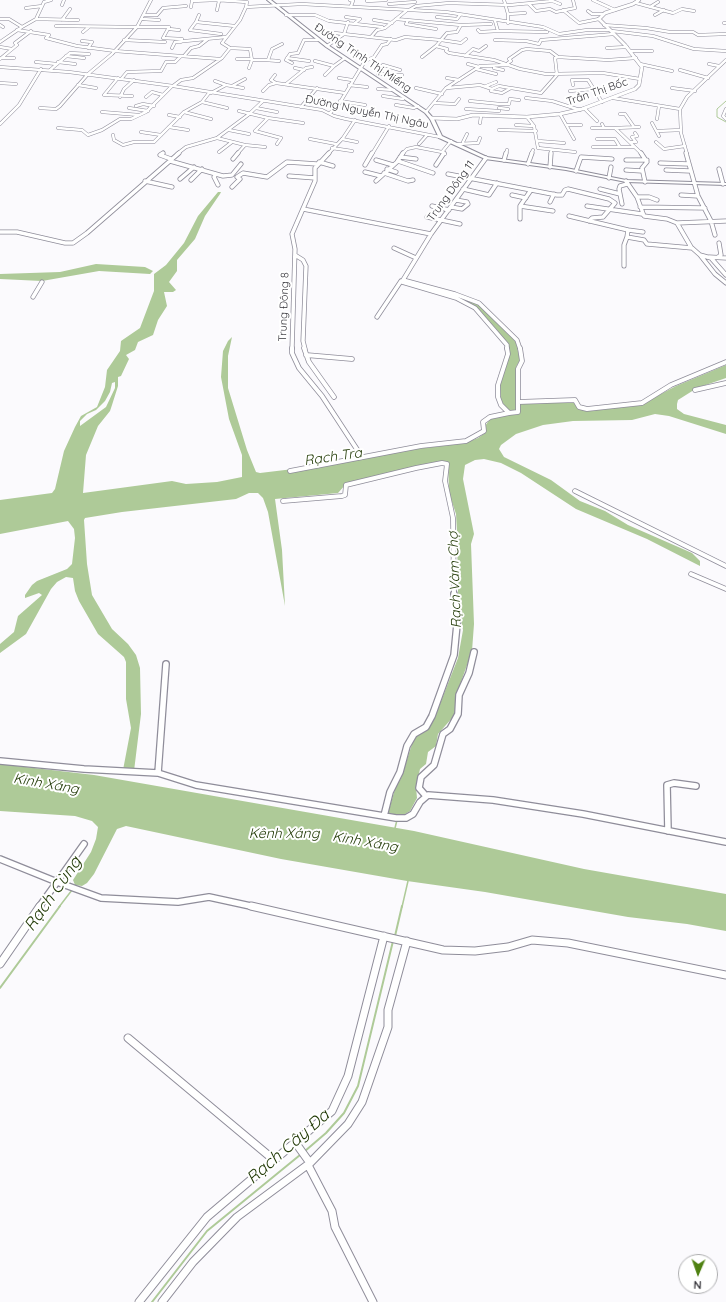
<!DOCTYPE html>
<html>
<head>
<meta charset="utf-8">
<style>
	body { margin:0 }
	#map { position:relative; width:726px; height:1302px; overflow:hidden; background:#fbfafd; font-family:Quicksand,sans-serif }
	canvas { display:block }
	.north { position:absolute; left:678px; top:1254px; width:40px; height:40px; box-sizing:border-box; background:#fff; border:1px solid #aeaeb0; border-radius:50%; rotate:182deg; font-size:11px; font-weight:700; line-height:16px; text-align:center; color:#35343a }
	.north::after { content:''; display:block; margin:auto; width:14px; height:18px; background:#4f8112; clip-path:polygon(50% 0,100% 100%,50% 72%,0 100%) }
</style>
</head>
<body>
<div id="map">
<canvas width="726" height="1302"></canvas>
<div class="north">N</div>
</div>
<script>
const ctx = document.querySelector('canvas').getContext('2d');
ctx.lineJoin = 'round';
function fill(path, color) {
  ctx.fillStyle = color;
  ctx.fill(path, 'evenodd');
}
function poly(rows) {
  const path = new Path2D();
  for (const r of rows) {
    path.moveTo(r[0], r[1]);
    for (let i = 2; i < r.length; i += 2) path.lineTo(r[i], r[i + 1]);
  }
  return path;
}
function trace(path, color, width, dash) {
  ctx.strokeStyle = color;
  ctx.lineWidth = width;
  ctx.lineCap = dash ? 'butt' : 'round';
  ctx.setLineDash(dash || []);
  ctx.stroke(path);
}
function label(font, color, halo, rows, align = 'center') {
  ctx.font = font + ' Quicksand,sans-serif';
  ctx.lineWidth = 4;
  ctx.setLineDash([]);
  ctx.textBaseline = 'middle';
  ctx.strokeStyle = halo;
  ctx.fillStyle = color;
  for (const [text, x, y, turn = 0] of rows) {
    ctx.save();
    ctx.translate(x, y);
    ctx.rotate((+turn || 0) * Math.PI / 180);
    ctx.textAlign = isNaN(turn) ? turn : align;
    if (halo) ctx.strokeText(text, 0, 0);
    ctx.fillText(text, 0, 0);
    ctx.restore();
  }
}
const water = poly([
	[218,192,221,192,220,194,205,216,195,239,177,260,177,271,169,282,176,290,173,292,164,292,167,306,158,320,153,335,138,342,135,350,126,355,129,359,121,376,118,377,118,386,112,405,110,411,98,426,86,455,83,493,172,481,186,484,217,482,242,477,242,455,229,419,221,377,223,351,228,341,232,337,228,356,228,388,247,450,256,472,260,473,335,464,407,450,465,443,478,438,485,433,485,426,490,419,519,413,520,403,574,402,578,408,644,403,676,386,726,365,726,378,697,388,678,400,677,404,677,409,684,414,726,425,726,434,669,416,655,414,632,420,573,421,543,425,516,434,501,445,499,449,504,457,551,480,580,501,605,511,628,525,692,553,700,561,700,566,647,539,576,509,521,473,501,463,484,459,475,460,465,465,463,479,474,534,471,544,474,624,472,651,456,696,456,710,453,717,438,734,436,746,428,752,426,764,420,769,416,787,417,798,410,811,402,816,388,813,395,789,401,778,414,738,426,729,436,714,458,658,463,630,456,598,458,592,457,532,456,514,449,493,448,462,414,467,346,484,338,493,275,499,282,550,285,606,268,512,263,498,258,493,249,493,236,499,122,512,85,518,84,520,87,564,92,595,112,629,128,644,136,655,140,668,141,714,134,771,123,770,131,728,126,699,126,662,124,657,98,634,79,601,75,591,73,578,66,577,57,582,51,589,26,634,0,653,0,644,14,632,18,616,42,595,39,593,25,598,25,595,32,585,37,581,67,569,72,564,75,538,74,529,68,521,0,534,0,500,52,493,55,489,64,451,75,427,81,416,97,407,105,387,107,370,120,351,121,341,140,328,154,291,154,274,166,265,184,243,198,216],
	[115,382,115,388,106,407,80,426,80,421,87,414,96,410,105,401,110,392,112,383],
	[96,264,145,267,153,271,150,274,99,271,42,281,0,279,0,274,60,272],
	[404,281,454,294,479,304,516,342,520,360,516,367,516,412,510,412,501,401,500,384,510,353,509,348,497,330,483,315,468,303],
	[0,764,94,775,414,831,584,869,726,894,726,931,687,924,628,917,485,892,407,881,281,859,126,826,117,829,94,874,87,883,82,886,75,885,73,880,91,852,96,839,98,827,92,821,75,816,0,811]
]);
const streamFar2 = poly([
	[726,101,717,109,717,117,726,122]
]);
const streamFar1 = poly([
	[395,828,397,820],
	[59,907,72,890],
	[402,907,408,881]
]);
const stream = poly([
	[395,936,402,906],
	[0,988,60,906],
	[305,1151,326,1133,344,1113,358,1086,393,941],
	[152,1302,207,1231,300,1155]
]);
const minorFar4 = poly([
	[350,0,353,1,351,6],
	[504,0,508,14,508,23],
	[550,0,560,4],
	[593,0,615,10],
	[367,1,386,0],
	[636,3,673,13,682,9,694,11],
	[389,4,415,2],
	[529,4,536,11,550,9,556,12,575,8,573,0],
	[62,5,64,0],
	[191,7,192,1,216,0,247,2,246,7],
	[650,7,658,2],
	[26,8,42,6],
	[217,10,219,1],
	[409,10,416,6,449,3,510,5,552,1],
	[563,10,579,23,599,19],
	[588,11,592,14,602,14],
	[508,14,525,13],
	[144,15,157,15,163,8,186,6],
	[199,15,196,22,235,26],
	[286,15,315,15,329,21,382,27],
	[655,15,664,10],
	[346,17,360,19,355,23],
	[437,17,457,19,460,15],
	[0,19,9,19,22,27,0,42],
	[36,19,44,2,51,0],
	[142,19,159,20],
	[396,19,461,25,491,24],
	[62,20,70,9],
	[374,20,392,23],
	[408,20,406,24,436,29],
	[196,22,190,30,221,34],
	[724,23,726,23],
	[0,25,3,27],
	[604,25,646,28,670,32,693,32,698,35,726,34],
	[56,26,137,27],
	[22,27,36,19,78,20],
	[137,27,169,27,163,38,182,39,181,42],
	[169,29,179,30],
	[17,30,49,35],
	[478,30,480,32,498,31,495,21],
	[498,31,547,32],
	[612,31,653,36,694,49,726,51],
	[83,32,89,27],
	[327,32,343,34],
	[344,34,348,22],
	[49,35,46,38,77,46,115,51],
	[371,37,377,30,385,28,406,11],
	[124,40,165,42],
	[441,40,447,33,457,32,461,25],
	[441,40,461,43,466,39],
	[495,40,526,41,539,44,541,40,614,34],
	[82,41,92,42,88,48],
	[327,46,344,34,396,40,405,37,441,40,436,46,447,49,446,51,449,53,494,60,520,69,546,74,603,73,640,79],
	[0,47,12,49],
	[172,48,175,42,226,37],
	[230,48,250,49,252,60,249,68],
	[607,48,627,47],
	[115,51,220,59],
	[630,51,652,51],
	[66,56,84,58],
	[184,56,191,48,199,46,208,39],
	[465,56,473,49,479,51,486,46],
	[422,57,436,46],
	[1,58,14,58],
	[287,58,309,61],
	[0,59,17,45,15,43,31,31],
	[237,59,252,59],
	[252,60,268,60,272,49,282,44],
	[266,60,279,61],
	[315,61,334,66,345,58],
	[36,62,57,64],
	[58,62,75,64],
	[292,63,286,60,290,54,298,53,304,40,318,40],
	[508,63,511,61,509,59,522,50,527,49,550,51,558,57,608,60,636,58],
	[468,64,479,67],
	[640,64,672,71],
	[709,64,719,66],
	[0,67,69,72,173,86,322,110,334,116,346,119,440,137],
	[295,68,304,70],
	[379,68,383,65,400,70],
	[494,68,503,70],
	[476,69,496,74],
	[50,70,70,53,89,54],
	[680,70,708,78],
	[378,74,402,75],
	[275,75,271,80,276,83],
	[325,75,334,66],
	[118,78,104,95,132,96],
	[122,78,127,72,161,71,166,62,175,62,181,56],
	[339,78,352,80],
	[447,78,459,80],
	[0,83,16,84],
	[286,84,306,68,312,67],
	[78,85,96,88],
	[226,85,243,88],
	[349,85,367,87],
	[573,85,572,80,588,80,602,102],
	[173,86,181,80,193,78,222,58,230,48,222,43,240,20,246,7,302,4,446,12,543,27,559,34,587,30,609,30],
	[232,86,245,79],
	[486,86,496,82],
	[416,88,442,94],
	[447,88,480,85,492,89,491,91,502,93,511,88,541,93],
	[672,88,695,91],
	[378,89,394,90],
	[492,89,499,86,510,88],
	[263,91,269,85,276,83,345,93],
	[570,91,593,89],
	[211,93,226,85,215,81],
	[541,93,557,75,555,58,558,57],
	[383,96,403,99],
	[120,97,124,89,134,80],
	[146,97,152,92,163,95],
	[526,98,552,101,580,110],
	[613,98,680,109],
	[340,101,365,105],
	[470,101,500,104],
	[202,102,227,108],
	[434,103,455,104,459,99],
	[500,104,509,104,510,99,519,100],
	[396,105,414,108,418,106],
	[136,106,143,104,154,106],
	[301,107,317,88],
	[40,108,56,109,60,106,88,74,112,54,137,27,151,0],
	[129,108,148,111],
	[256,108,277,112],
	[499,108,508,109],
	[584,108,597,121],
	[466,109,499,111],
	[726,109,723,116,726,119],
	[239,111,268,118,255,131,281,138,277,144],
	[102,112,139,115],
	[184,112,211,119],
	[426,112,446,88,480,66,508,65],
	[330,113,339,104,365,61,374,57,382,45,387,44,391,39],
	[560,114,574,139],
	[620,114,625,114,634,127],
	[169,115,180,117],
	[527,117,534,126,538,148,575,152],
	[268,118,303,123],
	[657,119,659,106],
	[480,123,481,116],
	[652,123,659,136],
	[0,124,19,105,41,69],
	[602,124,604,128,615,128,642,154],
	[516,125,534,126],
	[568,125,581,125],
	[169,127,188,130],
	[58,128,82,130,88,135,102,130,120,119,131,119,146,112,172,86],
	[592,128,604,128],
	[615,128,639,127],
	[229,130,249,134],
	[499,130,536,131],
	[657,131,681,130],
	[141,132,161,135],
	[113,135,114,140,123,145,134,142,154,142,184,112,202,102,209,93],
	[217,138,245,145,265,147],
	[310,139,336,144],
	[342,139,357,142],
	[597,139,615,139,620,147],
	[538,141,564,143],
	[463,142,467,134],
	[630,142,636,142,632,137,637,136,635,133],
	[656,142,664,149,685,146],
	[419,144,427,135],
	[457,144,478,143,480,138],
	[593,147,634,147],
	[332,148,352,151],
	[219,152,232,142],
	[442,152,445,154],
	[161,154,163,153],
	[177,154,186,147,217,138,248,115,263,101],
	[237,154,245,145],
	[328,154,343,138,355,120],
	[372,154,389,126],
	[402,154,407,149,416,147,442,152,451,141],
	[506,154,507,150],
	[531,154,533,150],
	[551,154,551,150],
	[687,154,681,133,680,109,687,97,726,60]
]);
const minorFar3 = poly([
	[163,153,160,155,171,159],
	[641,153,647,162,642,168,645,182],
	[686,153,698,196,711,221,715,235],
	[400,157,416,159],
	[233,159,238,153],
	[376,160,393,165],
	[504,160,506,153],
	[626,160,647,160],
	[170,161,223,176,232,175,241,164],
	[398,161,433,173],
	[319,162,333,166],
	[660,163,689,164],
	[528,164,532,153],
	[365,165,372,153],
	[436,165,444,153],
	[550,167,551,153],
	[387,169,396,172],
	[719,169,723,184],
	[626,170,642,171],
	[666,170,690,171],
	[576,171,581,157,612,159],
	[365,172,381,176],
	[384,173,408,181,413,180],
	[448,174,557,195,562,195,565,190,568,189,609,199,615,203,603,217,592,218,589,221],
	[215,175,214,177,218,185],
	[289,176,315,178],
	[609,178,611,167],
	[180,179,194,167],
	[191,180,202,169],
	[145,181,172,187],
	[376,181,397,162,403,153],
	[626,181,637,197,644,216,667,219,677,223],
	[232,187,240,179,237,177,243,173,267,177,287,162,317,164],
	[463,189,489,195,497,183],
	[600,189,620,194],
	[512,195,526,198],
	[681,195,698,196],
	[637,197,649,197,657,200],
	[550,202,554,194],
	[622,204,619,189,620,186,627,184],
	[432,206,449,210],
	[520,206,553,211],
	[587,206,642,214],
	[451,207,462,209,468,204,467,202,456,200],
	[640,207,705,208],
	[303,209,431,234],
	[569,216,628,230,627,237,644,240,647,244,692,248],
	[427,217,460,224],
	[520,219,520,206,531,190],
	[726,221,677,223,691,247,700,255,711,258,726,275],
	[628,230,643,232],
	[0,232,17,232,65,243,73,243,87,233,179,153],
	[394,248,416,258],
	[295,255,303,260,306,266,303,341,305,349],
	[700,255,715,274,726,283],
	[709,257,726,258],
	[718,257,721,255,719,243],
	[624,266,624,245,627,237],
	[403,280,455,294,479,303,517,340,520,349],
	[403,280,402,282,456,298,475,308,507,345,507,349],
	[403,280,431,234,486,158],
	[33,297,42,282],
	[377,317,401,281],
	[292,349,295,249,292,234,315,181,315,168,329,153]
]);
const minorFar2 = poly([
	[292,348,292,353,299,368,322,396,362,457],
	[304,348,309,362,334,397],
	[507,348,508,354,498,385,498,397,501,405,509,413,518,412,518,369,522,361,520,348],
	[306,355,352,359],
	[695,390,726,383],
	[518,402,575,400,579,407,587,409,642,403,671,385,726,362],
	[290,471,421,446,466,441,484,431,483,422,490,417,509,413],
	[575,491,726,566],
	[283,501,342,496,345,495,346,485,416,468,442,463,447,464,445,481,453,518,454,595],
	[691,574,726,589]
]);
const minorFar1 = poly([
	[0,761,84,769,158,773,196,785,396,818,406,818,413,814,420,802,428,795,493,800,583,814,726,842],
	[158,773,166,664],
	[426,796,419,788,421,777,434,765,443,734,450,729,458,714,459,695,469,673,474,652],
	[384,816,390,792,400,772,407,746,414,734,426,727,432,716,454,655,458,614,454,594],
	[668,831,667,785,674,783,696,786],
	[84,844,57,882,101,898,178,902,209,897,255,907],
	[0,859,57,882,39,907]
]);
const minor = poly([
	[251,906,443,950,475,951,508,947,532,940,568,943,726,975],
	[0,964,40,906],
	[128,1038,274,1160],
	[295,1142,310,1163],
	[308,1165,332,1211,335,1227,373,1302],
	[139,1302,207,1217,332,1111,348,1076,384,936],
	[162,1302,193,1262,237,1217,310,1163,348,1124,362,1102,388,1027,388,1010,407,941]
]);
const tertiary = poly([
	[431,118,457,119,473,115,527,117,560,114,582,109,635,89,639,85,642,67,625,45,599,19,605,13,633,4,639,0]
]);
const secondary = poly([
	[267,0,271,0,328,45,427,111,434,119,442,136,487,157,566,168,626,180,726,183,726,185,626,182,566,170,485,159,439,138,430,119,425,113,326,47,267,0]
]);
const farStreetnames = [
	["Đường Trịnh Thị Miếng",363,58,34],
	["Trần Thị Bốc",597,92,-19],
	["Đường Nguyễn Thị Ngâu",367,112,12],
	["Trung Đông 11",451,191,-54],
	["Trung Đông 8",284,307,-88]
];
const waterNames = [
	["Rạch Tra",333,457,-8],
	["Rạch Vàm Chợ",455,580,-92],
	["Kinh Xáng",46,784,10],
	["Kênh Xáng",284,834],
	["Kinh Xáng",365,842,10]
];
const nearWaternames = [
	["Rạch Cùng",53,894,-55],
	["Rạch Cây Đa",288,1147,-41]
];
fill(water, '#aeca98');
trace(streamFar2, '#aeca98', 1);
trace(streamFar1, '#aeca98', 1.5);
trace(stream, '#aeca98', 2);
trace(minorFar4, '#8f8d9a', 3.5);
trace(minorFar3, '#8f8d9a', 5);
trace(minorFar2, '#8f8d9a', 5.5);
trace(minorFar1, '#8f8d9a', 8);
trace(minor, '#8f8d9a', 9);
trace(tertiary, '#8f8d9a', 4);
trace(secondary, '#8f8d9a', 2);
trace(minorFar4, '#fff', 2.5);
trace(minorFar3, '#fff', 3.5);
trace(minorFar2, '#fff', 4);
trace(minorFar1, '#fff', 5.5);
trace(minor, '#fff', 7);
trace(tertiary, '#fff', 3);
fill(secondary, '#fff');
label('11px', '#35343a', '#fff', farStreetnames);
label('italic 14px', '#1d3600', '#fff', waterNames);
label('italic 17px', '#1d3600', '#fff', nearWaternames);
</script>
</body>
</html>
